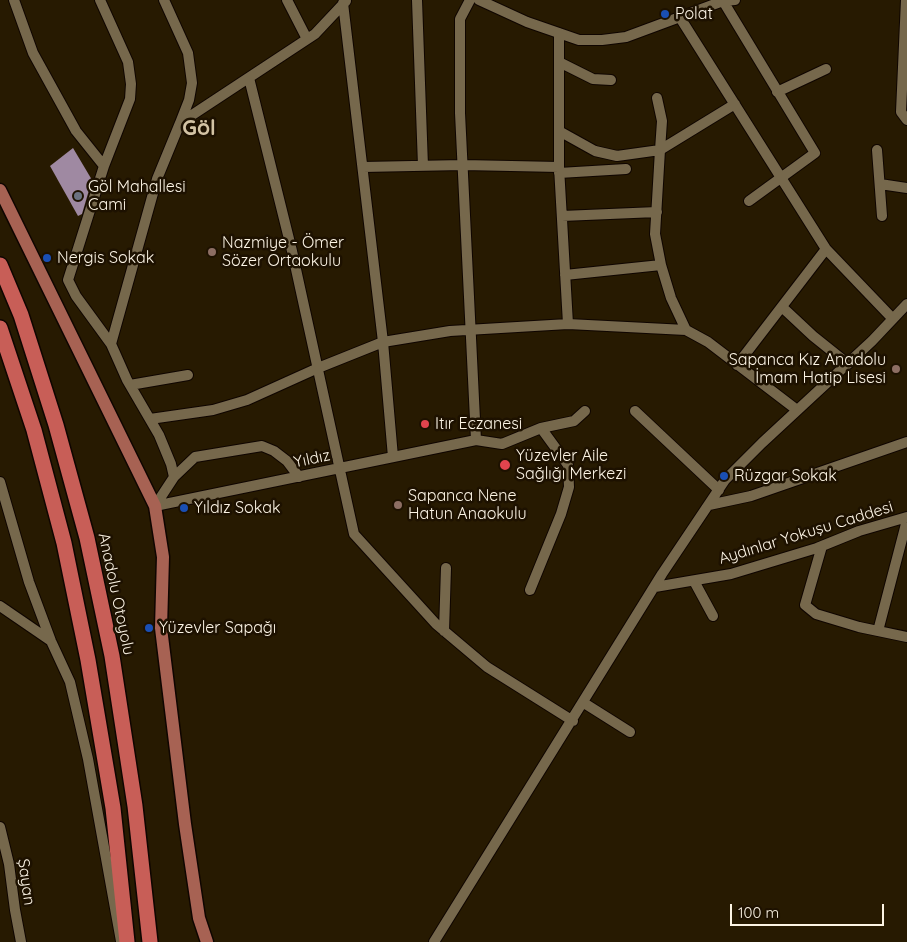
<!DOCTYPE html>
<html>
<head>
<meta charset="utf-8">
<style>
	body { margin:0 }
	#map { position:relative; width:907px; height:942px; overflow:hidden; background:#271a01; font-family:Quicksand,sans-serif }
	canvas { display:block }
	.scale { position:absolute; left:730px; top:904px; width:154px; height:22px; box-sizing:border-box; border:2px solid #fcf4e4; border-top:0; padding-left:6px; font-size:15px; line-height:18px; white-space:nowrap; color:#fcf4e4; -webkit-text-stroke:4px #1d1100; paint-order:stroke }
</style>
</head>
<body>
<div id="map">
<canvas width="907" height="942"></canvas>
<div class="scale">100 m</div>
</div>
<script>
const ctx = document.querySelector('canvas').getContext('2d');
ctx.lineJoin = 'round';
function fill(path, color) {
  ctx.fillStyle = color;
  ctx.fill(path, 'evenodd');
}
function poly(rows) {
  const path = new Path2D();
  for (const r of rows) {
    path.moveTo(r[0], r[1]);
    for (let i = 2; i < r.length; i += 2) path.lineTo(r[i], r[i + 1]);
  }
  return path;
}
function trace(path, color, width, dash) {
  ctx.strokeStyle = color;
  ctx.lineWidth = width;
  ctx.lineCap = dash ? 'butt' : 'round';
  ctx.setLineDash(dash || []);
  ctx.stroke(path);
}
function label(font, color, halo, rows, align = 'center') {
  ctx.font = font + ' Quicksand,sans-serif';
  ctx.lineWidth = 5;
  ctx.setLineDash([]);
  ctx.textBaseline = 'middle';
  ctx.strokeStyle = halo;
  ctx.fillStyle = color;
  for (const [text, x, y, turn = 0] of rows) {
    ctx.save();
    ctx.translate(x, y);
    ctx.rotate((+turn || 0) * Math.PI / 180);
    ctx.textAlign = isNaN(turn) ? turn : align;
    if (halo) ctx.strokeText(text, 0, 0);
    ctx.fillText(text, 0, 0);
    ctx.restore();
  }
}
const building = poly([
	[73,148,92,180,82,214,78,216,50,166]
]);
const minor = poly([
	[14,0,33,53,76,131,104,166],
	[100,0,128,62,131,84,130,99,104,166,68,280,76,296,111,344,127,380,159,435,171,464,174,477,155,506],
	[164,0,188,53,192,83,189,100,180,123],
	[287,0,307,39],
	[417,0,423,166],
	[470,0,460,19,460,113,476,440],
	[479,0,527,22,579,40,602,40,626,37,723,1,735,0],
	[906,0,901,112,907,120],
	[723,1,815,153,749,201],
	[343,3,383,342,393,457],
	[679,16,826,249,737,365],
	[559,33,559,167,568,324],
	[559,62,593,79,611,80],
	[249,78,292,251,354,534,436,624,487,667,573,721],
	[777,92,826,69],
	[657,98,662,121,660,150,735,104],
	[559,131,595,151,617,156,660,150,655,234,661,265,671,298,686,330],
	[877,150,882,216],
	[363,167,463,165,559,167],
	[559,173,626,169],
	[880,184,907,188],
	[562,216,657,212],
	[826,249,893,319],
	[565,275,661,265],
	[782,307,813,336,848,364],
	[111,344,157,179,180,123,315,34,346,1],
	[130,385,188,375],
	[635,411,719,490],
	[150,419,213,410,247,400,318,368,383,342,450,331,568,324,686,330,708,342,797,410],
	[174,477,195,457,262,446,274,451,287,461,299,477],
	[0,482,29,582,51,641,70,682,88,759,121,941],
	[709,505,751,496,907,442],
	[155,506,476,440,502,444,541,428,574,421,585,411],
	[822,546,805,605,816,614,859,627,907,637],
	[694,581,713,616],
	[655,587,731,574,817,548,859,531,907,517],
	[530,590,561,514,569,487,568,465,541,428],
	[0,606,51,641],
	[444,631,446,568],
	[878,631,907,520],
	[584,703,630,732],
	[0,827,9,864,15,910,21,942],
	[434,942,662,574,725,480,762,443,872,341,907,304]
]);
const major = poly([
	[0,190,155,506,163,557,161,628,185,824,199,918,207,942]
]);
const highway = poly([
	[0,265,21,315,56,425,87,538,112,656,135,806,150,942],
	[0,328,34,430,64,543,88,660,113,808,127,942]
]);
const markers = [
	[665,14,5,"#1a4fb4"],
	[78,196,5,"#6b7280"],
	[212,252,5,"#8d6e63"],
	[47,258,5,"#1a4fb4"],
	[896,369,5,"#8d6e63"],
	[425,424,5,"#e0444e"],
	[505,465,6,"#e0444e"],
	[724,476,5,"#1a4fb4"],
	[398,505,5,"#8d6e63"],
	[184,508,5,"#1a4fb4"],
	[149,628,5,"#1a4fb4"]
];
const poiNames = [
	["Polat",675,14],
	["Göl Mahallesi",88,187],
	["Cami",88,205],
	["Nazmiye - Ömer",222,243],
	["Sözer Ortaokulu",222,261],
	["Nergis Sokak",57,258],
	["Sapanca Kız Anadolu",886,360,"right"],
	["İmam Hatip Lisesi",886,378,"right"],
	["Itır Eczanesi",435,424],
	["Yüzevler Aile",516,456],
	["Sağlığı Merkezi",516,474],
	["Rüzgar Sokak",734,476],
	["Sapanca Nene",408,496],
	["Hatun Anaokulu",408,514],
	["Yıldız Sokak",194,508],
	["Yüzevler Sapağı",159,628]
];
const streetNames = [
	["Yıldız",312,459,-12],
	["Aydınlar Yokuşu Caddesi",806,533,-17],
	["Anadolu Otoyolu",116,594,78],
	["Şayan",26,882,82]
];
const districtNames = [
	["Göl",199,129]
];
fill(building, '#9f89a2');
trace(minor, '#0f0500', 12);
trace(major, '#0f0500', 15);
trace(highway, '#0f0500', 18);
trace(minor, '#76684c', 10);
trace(major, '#a76253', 12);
trace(highway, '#c85e57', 15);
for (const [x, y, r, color] of markers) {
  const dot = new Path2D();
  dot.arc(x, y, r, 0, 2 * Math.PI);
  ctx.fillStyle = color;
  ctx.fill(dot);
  trace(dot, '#1d1100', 2);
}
label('16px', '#fcf4e4', '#1d1100', poiNames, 'left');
label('16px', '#fcf4e4', '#1d1100', streetNames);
label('bold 21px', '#d3c3a4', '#1d1100', districtNames);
</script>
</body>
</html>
